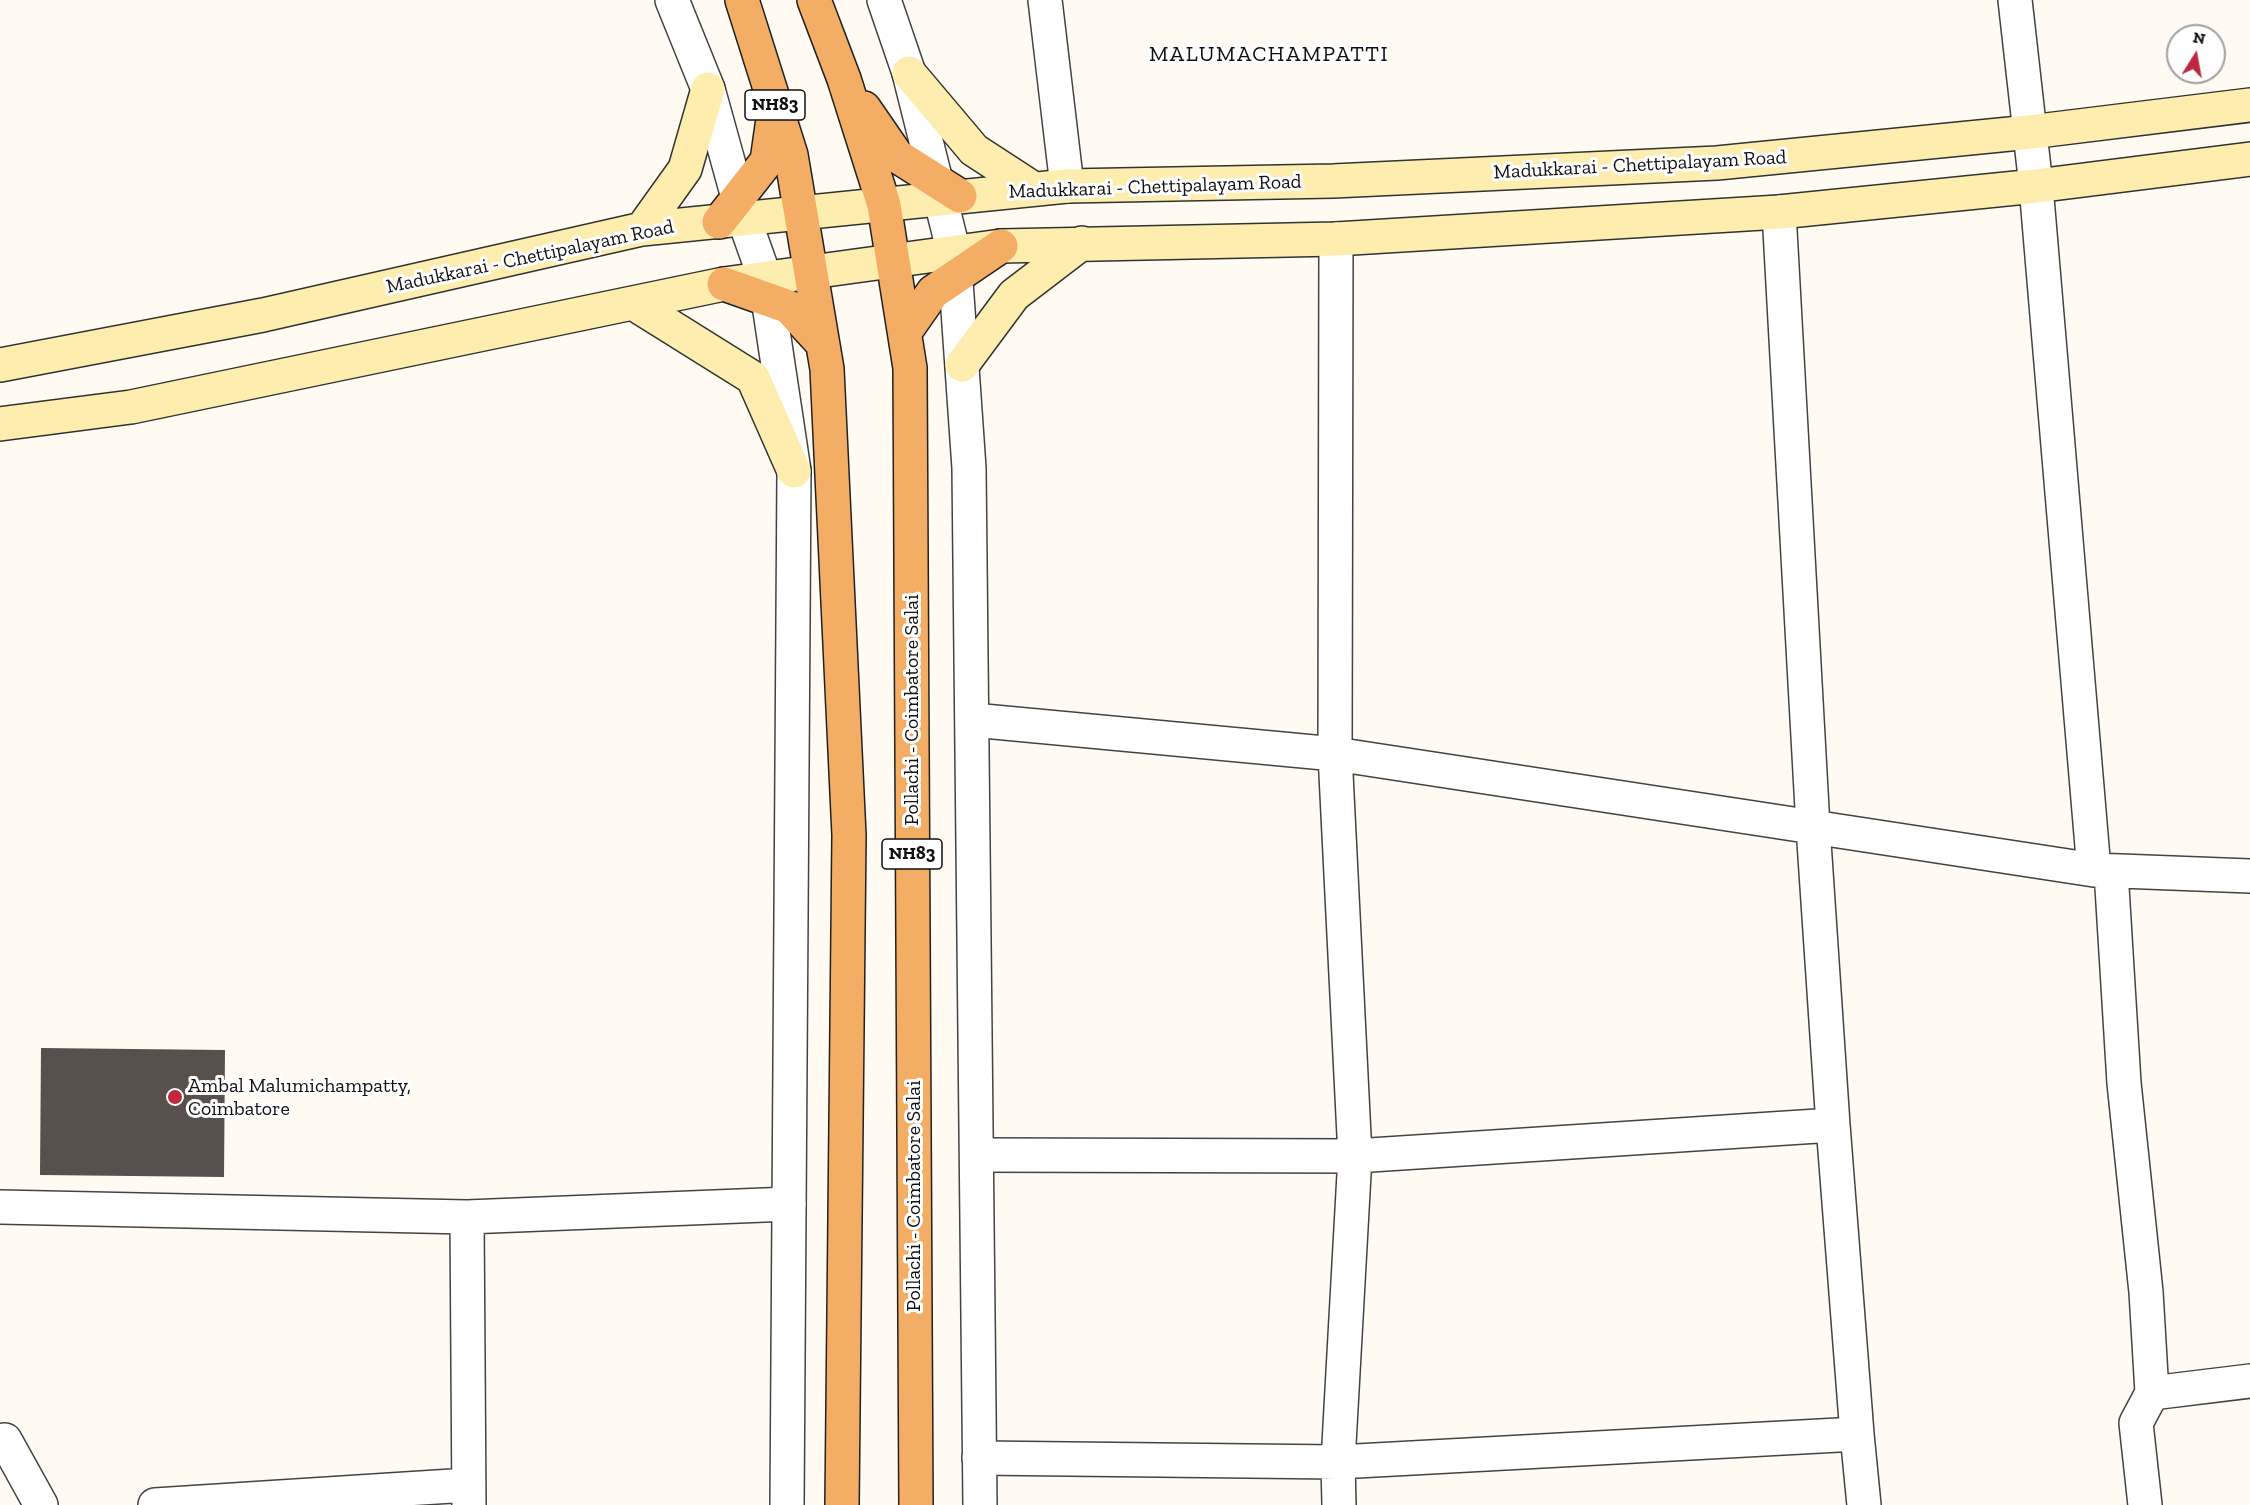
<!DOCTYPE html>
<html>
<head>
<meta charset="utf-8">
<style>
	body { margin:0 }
	#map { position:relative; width:2250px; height:1505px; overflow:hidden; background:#fffbf3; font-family:"Zilla Slab",serif }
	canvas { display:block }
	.north { position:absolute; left:2166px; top:24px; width:60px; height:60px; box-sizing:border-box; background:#fff; border:2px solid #9f9f9f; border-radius:50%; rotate:11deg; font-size:16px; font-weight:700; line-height:24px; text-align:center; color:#101010 }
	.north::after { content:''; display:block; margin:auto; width:21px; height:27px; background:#bf293f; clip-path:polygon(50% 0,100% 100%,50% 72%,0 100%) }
</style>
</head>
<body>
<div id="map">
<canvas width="2250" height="1505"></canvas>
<div class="north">N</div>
</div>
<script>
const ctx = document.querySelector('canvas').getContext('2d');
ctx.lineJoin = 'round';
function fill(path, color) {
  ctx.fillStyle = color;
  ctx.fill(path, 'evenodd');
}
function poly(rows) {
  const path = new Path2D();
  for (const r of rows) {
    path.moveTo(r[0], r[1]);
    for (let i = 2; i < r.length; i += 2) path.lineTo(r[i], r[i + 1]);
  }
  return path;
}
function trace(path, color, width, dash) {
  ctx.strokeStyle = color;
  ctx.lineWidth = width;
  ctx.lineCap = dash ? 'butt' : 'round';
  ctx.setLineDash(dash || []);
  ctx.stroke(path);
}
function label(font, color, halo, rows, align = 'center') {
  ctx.font = font + ' "Zilla Slab",serif';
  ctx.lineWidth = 6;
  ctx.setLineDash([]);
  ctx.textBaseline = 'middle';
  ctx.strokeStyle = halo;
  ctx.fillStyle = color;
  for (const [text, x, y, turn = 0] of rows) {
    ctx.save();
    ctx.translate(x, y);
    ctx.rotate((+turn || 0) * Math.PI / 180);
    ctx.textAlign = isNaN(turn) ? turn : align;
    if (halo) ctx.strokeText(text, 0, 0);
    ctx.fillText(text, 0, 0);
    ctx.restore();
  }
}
const building = poly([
	[41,1048,225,1050,224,1177,40,1175]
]);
const minor = poly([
	[1045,0,1067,186],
	[1779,212,1813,827,1833,1125],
	[1336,239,1335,754,1355,1156,1338,1462,1339,1505],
	[973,720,1335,754,2094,870,2036,186,2015,0],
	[2094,870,2250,876],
	[2111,871,2124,1083,2146,1292,2152,1393,2136,1423,2145,1505],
	[978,1155,1355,1156,1833,1125,1857,1434,1338,1462,979,1458],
	[0,1207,467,1217,789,1204],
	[467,1217,469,1505],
	[2152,1393,2250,1381],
	[1857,1434,1864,1505],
	[5,1440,41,1505],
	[155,1505,468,1485]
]);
const tertiary = poly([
	[672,0,708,89,744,219,765,278,794,471,787,1505],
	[884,0,909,73,954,253,969,468,980,1505]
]);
const secondary = poly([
	[909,73,974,150,1034,189],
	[642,229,685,169,708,89],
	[633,303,753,378,794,471],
	[0,365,263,315,642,229,1067,186,1333,181,1717,163,2030,132,2250,105],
	[962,365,1014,295,1082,243],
	[0,424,131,407,724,284,1001,246,1336,239,1779,212,2036,186,2250,159]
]);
const trunk = poly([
	[742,0,791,155,827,369,849,835,842,1505],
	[814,0,844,79,884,205,910,368,916,1505],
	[864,108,897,156,960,196],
	[719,222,767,161,774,112],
	[724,284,789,307,822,343],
	[905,332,933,292,1001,246]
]);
const markers = [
	[175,1097,8,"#bf293f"]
];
const shields = [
	[775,105,60],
	[912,854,60]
];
const shieldNames = [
	["NH83",775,105],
	["NH83",912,854]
];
const streetNames = [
	["Madukkarai - Chettipalayam Road",1640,165,-3],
	["Madukkarai - Chettipalayam Road",1155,187,-2],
	["Madukkarai - Chettipalayam Road",530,257,-12],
	["Pollachi - Coimbatore Salai",912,710,-90],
	["Pollachi - Coimbatore Salai",914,1196,-90]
];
const poiNames = [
	["Ambal Malumichampatty,",188,1086],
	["Coimbatore",188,1109]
];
const quarterNames = [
	["MALUMACHAMPATTI",1269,55]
];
fill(building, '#58504c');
trace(minor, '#434343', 36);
trace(tertiary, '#434343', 36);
trace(secondary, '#323232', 36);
trace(trunk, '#212121', 36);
trace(minor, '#fff', 33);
trace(tertiary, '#fff', 33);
trace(secondary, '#fdedaf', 33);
trace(trunk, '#f4ad64', 33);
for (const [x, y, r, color] of markers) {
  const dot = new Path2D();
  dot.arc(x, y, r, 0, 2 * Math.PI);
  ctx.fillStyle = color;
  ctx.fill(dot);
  trace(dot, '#fff', 2);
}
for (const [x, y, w] of shields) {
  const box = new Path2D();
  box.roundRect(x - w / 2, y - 15, w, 30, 4.5);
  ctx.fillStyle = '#fff';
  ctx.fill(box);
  trace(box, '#101010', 1.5);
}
label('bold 18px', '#101010', null, shieldNames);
label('20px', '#101010', '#fff', streetNames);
label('20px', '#101010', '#fff', poiNames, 'left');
ctx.letterSpacing = '1.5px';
label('22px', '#101010', '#fff', quarterNames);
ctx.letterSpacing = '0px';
</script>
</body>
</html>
